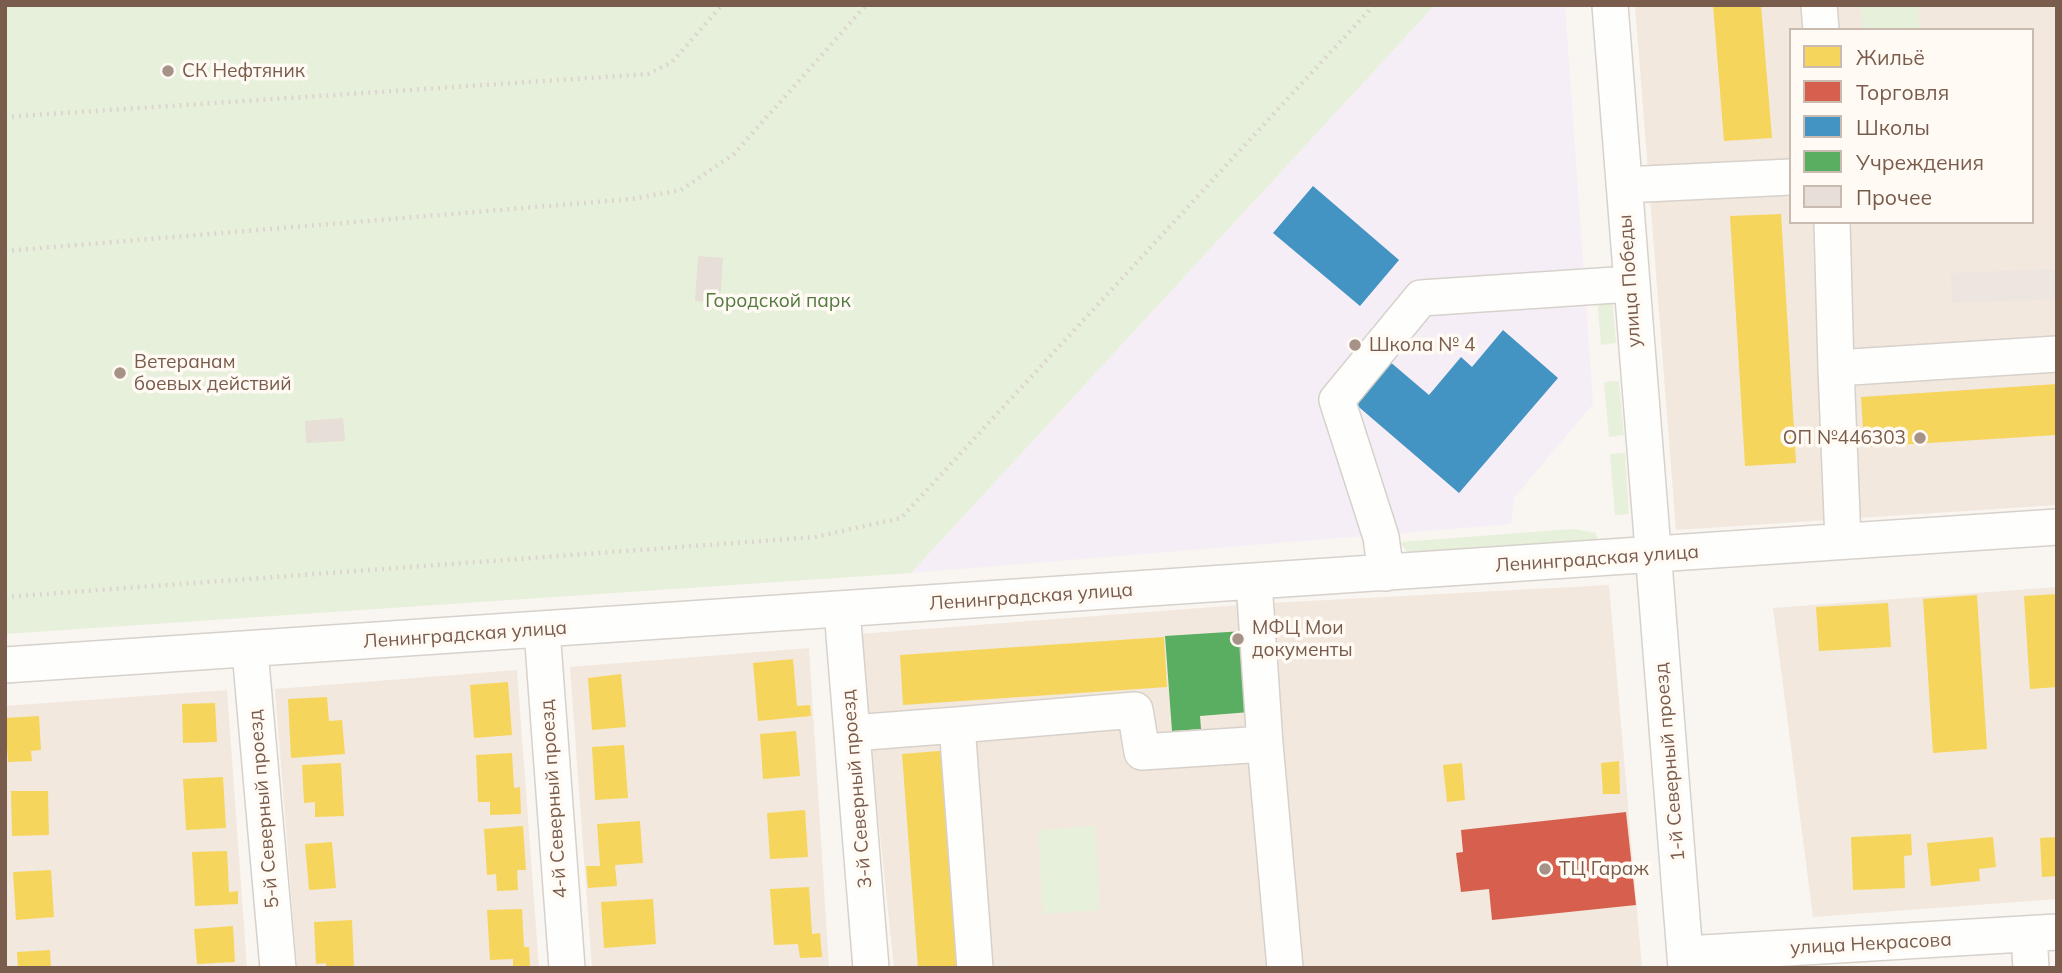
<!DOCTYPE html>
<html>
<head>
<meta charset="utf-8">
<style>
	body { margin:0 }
	#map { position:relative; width:2062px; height:973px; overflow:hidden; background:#f9f5f0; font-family:Mulish,sans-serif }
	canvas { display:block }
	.frame { position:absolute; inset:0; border:7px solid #7a5c4d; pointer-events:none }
	.legend { position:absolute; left:1789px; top:28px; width:245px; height:196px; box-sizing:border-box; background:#fffaf3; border:2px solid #cabbb1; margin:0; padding:9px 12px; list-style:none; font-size:21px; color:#7a5c4d }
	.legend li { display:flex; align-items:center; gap:14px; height:35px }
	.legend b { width:35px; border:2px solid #cabbb1 }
</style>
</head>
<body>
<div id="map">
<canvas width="2062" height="973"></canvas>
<div class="frame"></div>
<ul class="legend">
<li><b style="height:19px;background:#f6d55c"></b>Жильё</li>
<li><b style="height:19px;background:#d6604d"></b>Торговля</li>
<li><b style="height:19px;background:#4393c3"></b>Школы</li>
<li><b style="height:19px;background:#5aae61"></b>Учреждения</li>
<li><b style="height:19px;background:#e6ded7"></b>Прочее</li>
</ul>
</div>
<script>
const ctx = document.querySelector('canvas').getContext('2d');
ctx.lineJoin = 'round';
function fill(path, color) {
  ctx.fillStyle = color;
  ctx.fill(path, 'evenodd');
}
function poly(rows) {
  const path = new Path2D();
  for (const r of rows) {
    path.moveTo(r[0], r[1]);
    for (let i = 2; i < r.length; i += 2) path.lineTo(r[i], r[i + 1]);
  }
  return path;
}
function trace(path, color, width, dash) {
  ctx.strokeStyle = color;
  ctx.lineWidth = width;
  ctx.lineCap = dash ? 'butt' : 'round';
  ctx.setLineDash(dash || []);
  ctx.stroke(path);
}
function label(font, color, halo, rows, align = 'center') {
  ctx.font = font + ' Mulish,sans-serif';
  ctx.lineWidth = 7;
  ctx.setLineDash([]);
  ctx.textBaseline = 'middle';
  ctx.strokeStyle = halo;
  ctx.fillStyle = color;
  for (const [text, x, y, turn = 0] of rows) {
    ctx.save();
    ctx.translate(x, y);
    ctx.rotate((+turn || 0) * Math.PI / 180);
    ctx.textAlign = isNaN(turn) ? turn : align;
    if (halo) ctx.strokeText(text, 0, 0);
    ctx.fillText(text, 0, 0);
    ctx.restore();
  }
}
const residential = poly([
	[1635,5,2057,5,2057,505,1676,530],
	[1791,30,2032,30,2032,222,1791,222],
	[1609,585,1642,968,894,968,859,634,1253,604],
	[2057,587,2057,899,1813,917,1773,608],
	[809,648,829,968,592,968,570,667],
	[517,670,539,968,297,968,275,689],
	[227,690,247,968,5,968,5,706]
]);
const industrial = poly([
	[2057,269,2057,299,1952,303,1951,273]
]);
const education = poly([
	[1435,5,1565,5,1593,404,1514,498,1511,524,911,573]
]);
const green = poly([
	[5,5,1435,5,911,573,5,634],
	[1860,5,1918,5,1919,30,1862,30],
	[1612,296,1616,343,1601,345,1597,297],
	[1619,381,1624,435,1609,437,1604,382],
	[1625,453,1629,514,1615,515,1610,454],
	[1573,529,1596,533,1598,543,1410,556,1400,542],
	[1095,826,1100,910,1043,914,1038,830]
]);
const homes = poly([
	[1713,5,1761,5,1772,138,1724,141],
	[1781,214,1796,463,1745,466,1730,216],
	[2057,384,2057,435,1864,447,1861,397],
	[2057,594,2057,687,2030,689,2024,596],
	[1977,595,1987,749,1933,753,1923,599],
	[1888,603,1891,647,1819,651,1816,607],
	[1164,637,1167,687,903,705,900,655],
	[793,659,797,706,810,705,811,716,758,721,753,663],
	[621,674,626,727,592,730,588,678],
	[508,682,512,735,474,738,470,685],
	[327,697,329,721,342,720,345,754,291,758,288,699],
	[215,703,217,742,183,743,182,704],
	[39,716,41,750,31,751,32,761,8,762,5,718],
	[796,731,800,776,763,779,760,734],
	[624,745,628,798,595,800,592,747],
	[950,750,966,968,918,968,902,754],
	[512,753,514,788,520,787,521,814,490,815,490,802,478,802,476,755],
	[1619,761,1620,794,1603,794,1601,763],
	[341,763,344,816,315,817,315,802,304,803,302,765],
	[1462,763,1465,800,1447,802,1443,765],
	[223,777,226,828,186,830,183,779],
	[11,791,48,791,49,835,12,836],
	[805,810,808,857,770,859,767,813],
	[640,821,643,863,615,865,617,886,588,888,586,866,600,866,597,824],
	[523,826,526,870,517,870,518,890,497,891,496,874,487,875,484,829],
	[1911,834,1912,855,1904,856,1905,888,1853,890,1851,837],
	[1993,837,1996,867,1979,869,1980,881,1931,886,1927,843],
	[2057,837,2057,876,2042,877,2040,838],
	[332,842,336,888,309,890,305,844],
	[227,851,229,892,238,891,238,904,195,906,192,852],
	[51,870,54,917,16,920,13,872],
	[809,887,812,934,820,933,822,957,800,958,798,944,774,945,770,889],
	[653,899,656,944,604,948,601,902],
	[522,909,524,947,529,947,530,966,513,967,513,959,490,960,487,910],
	[352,920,354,968,326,968,326,963,316,964,314,922],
	[233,926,235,962,197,964,194,929],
	[50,950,51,968,18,968,17,952]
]);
const shops = poly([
	[1626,812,1636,905,1492,920,1489,889,1461,892,1456,853,1463,852,1461,830]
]);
const schools = poly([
	[1313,186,1399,260,1360,306,1273,233],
	[1503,330,1558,378,1459,493,1353,402,1389,361,1429,395,1461,357,1472,367]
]);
const public = poly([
	[1244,631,1250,712,1200,716,1201,729,1172,731,1165,636]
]);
const building = poly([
	[698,256,723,258,720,303,695,301],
	[343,418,345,441,306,443,305,421]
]);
const path = poly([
	[5,117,648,74,672,62,722,5],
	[5,251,632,199,681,190,734,154,866,5],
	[5,597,815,537,901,518,1374,5]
]);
const minor = poly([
	[1610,5,1686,968],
	[1819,5,1821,30],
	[1624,185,1791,177],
	[1832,222,1836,368,2057,354],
	[1836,368,1843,541],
	[1386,573,1381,537,1337,400,1421,298,1630,284],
	[842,610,871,968],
	[542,630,567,968],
	[250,651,278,968],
	[5,665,2057,527],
	[852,733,957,725],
	[1265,744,1285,968],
	[2029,934,2031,968],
	[1686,954,2057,932],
	[975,968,957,725,1135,710,1142,752,1265,744,1254,582]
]);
const markers = [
	[168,71,7,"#a69286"],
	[1355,345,7,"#a69286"],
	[120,373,7,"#a69286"],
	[1920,438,7,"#a69286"],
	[1238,639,7,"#a69286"],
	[1545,869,7,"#a69286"]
];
const poiNames = [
	["СК Нефтяник",182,71],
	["Школа № 4",1369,345],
	["Ветеранам",134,362],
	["боевых действий",134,384],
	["ОП №446303",1906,438,"right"],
	["МФЦ Мои",1252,628],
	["документы",1252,650],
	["ТЦ Гараж",1559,869]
];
const streetNames = [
	["улица Победы",1630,281,-94],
	["Ленинградская улица",1597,559,-4],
	["Ленинградская улица",1031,597,-4],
	["Ленинградская улица",465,635,-4],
	["1-й Северный проезд",1670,762,-95],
	["3-й Северный проезд",857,789,-95],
	["4-й Северный проезд",554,799,-94],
	["5-й Северный проезд",264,809,-95],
	["улица Некрасова",1871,944,-3]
];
const parkNames = [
	["Городской парк",778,301]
];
fill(residential, '#f2e8de');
fill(industrial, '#ede5e0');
fill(education, '#f6eef6');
fill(green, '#e7f0db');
fill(homes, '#f6d55c');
fill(shops, '#d6604d');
fill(schools, '#4393c3');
fill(public, '#5aae61');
fill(building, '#e6ded7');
trace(minor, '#d7d1cb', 38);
trace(path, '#dcd5d0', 4.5, [2, 5]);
trace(minor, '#fefefd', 35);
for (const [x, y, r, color] of markers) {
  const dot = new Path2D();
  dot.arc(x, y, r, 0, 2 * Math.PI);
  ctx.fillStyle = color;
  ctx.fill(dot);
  trace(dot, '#fffaf3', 2.5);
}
label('19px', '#7a5c4d', '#fffaf3', poiNames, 'left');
label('19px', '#7a5c4d', '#fffaf3', streetNames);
label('19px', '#537a41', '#fffaf3', parkNames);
</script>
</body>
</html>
